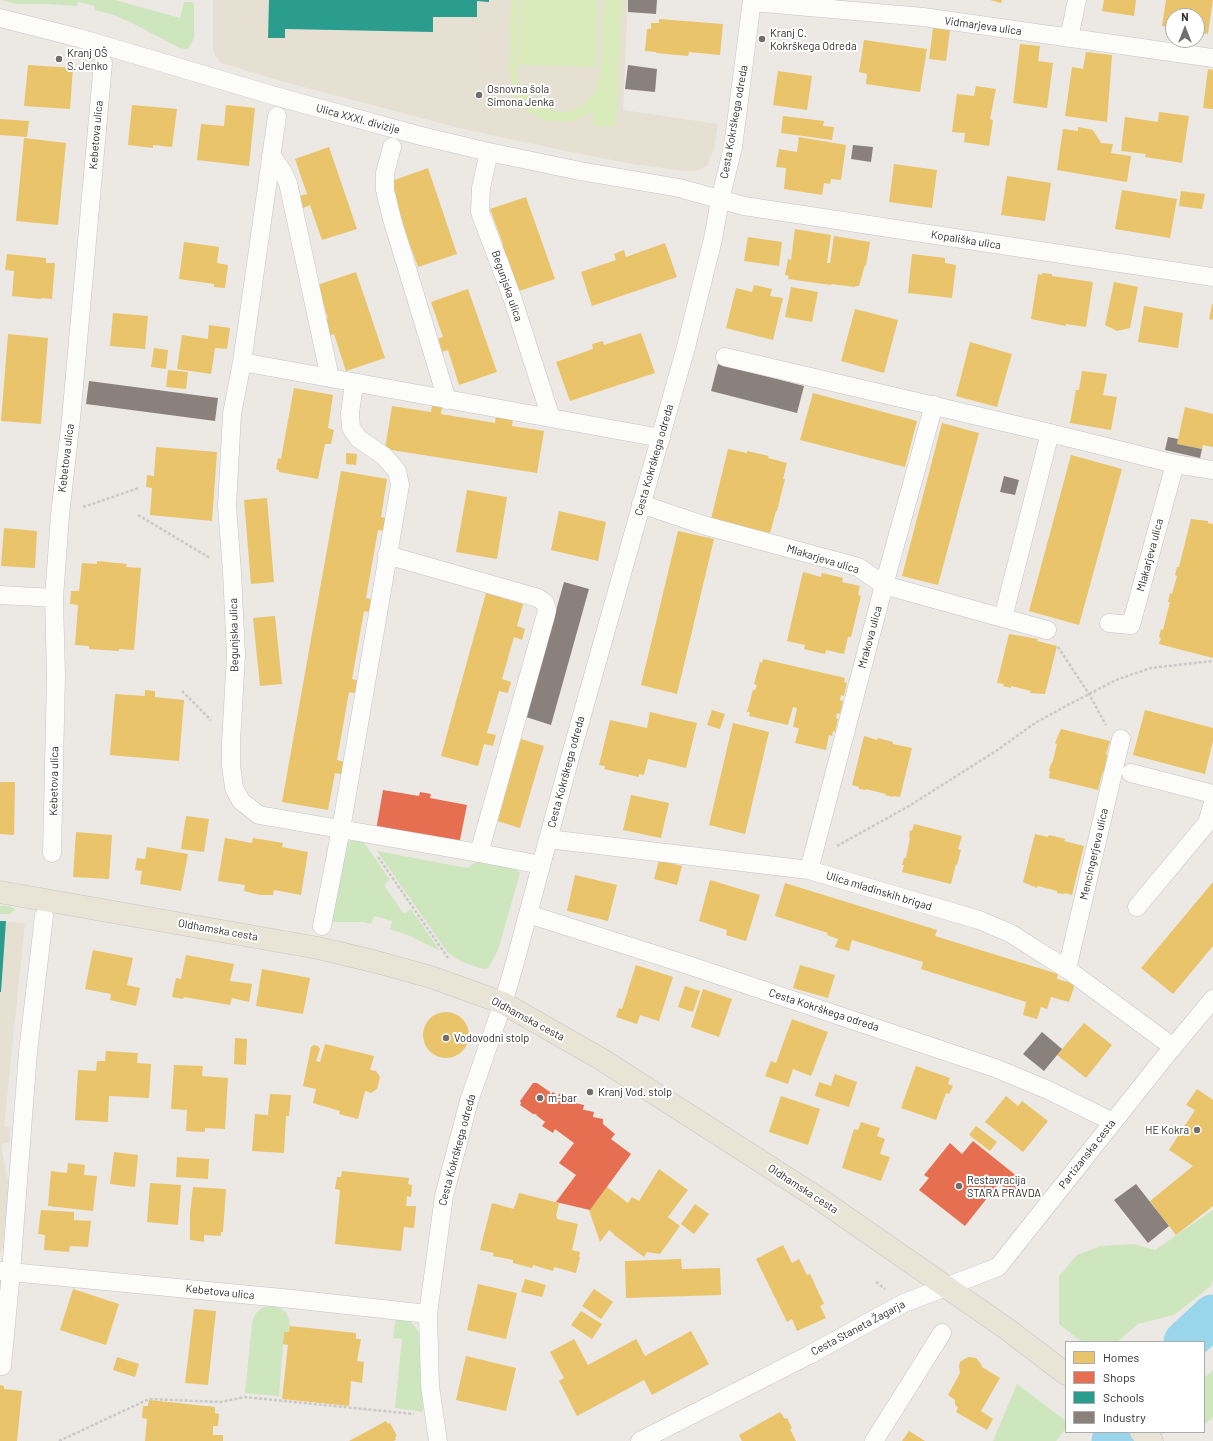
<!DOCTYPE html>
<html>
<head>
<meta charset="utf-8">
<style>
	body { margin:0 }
	#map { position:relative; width:1213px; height:1441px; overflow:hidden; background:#ece8e4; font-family:Barlow,sans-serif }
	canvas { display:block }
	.legend { position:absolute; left:1065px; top:1341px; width:140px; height:92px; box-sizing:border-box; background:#fff; border:1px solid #ababab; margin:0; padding:5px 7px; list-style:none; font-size:12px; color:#2e2e2e }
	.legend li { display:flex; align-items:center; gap:8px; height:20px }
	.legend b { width:20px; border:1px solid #ababab }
	.north { position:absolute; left:1165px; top:8px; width:40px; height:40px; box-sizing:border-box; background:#fff; border:1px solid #ababab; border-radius:50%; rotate:0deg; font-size:11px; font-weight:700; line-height:16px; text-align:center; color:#2e2e2e }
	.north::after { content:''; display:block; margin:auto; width:14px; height:18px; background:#706f6e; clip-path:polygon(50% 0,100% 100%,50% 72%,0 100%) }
</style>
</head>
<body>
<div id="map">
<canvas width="1213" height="1441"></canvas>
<ul class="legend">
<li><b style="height:11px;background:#e9c46a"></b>Homes</li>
<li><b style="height:11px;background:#e76f51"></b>Shops</li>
<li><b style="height:11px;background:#2a9d8f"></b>Schools</li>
<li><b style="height:11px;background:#8a817c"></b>Industry</li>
</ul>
<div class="north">N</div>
</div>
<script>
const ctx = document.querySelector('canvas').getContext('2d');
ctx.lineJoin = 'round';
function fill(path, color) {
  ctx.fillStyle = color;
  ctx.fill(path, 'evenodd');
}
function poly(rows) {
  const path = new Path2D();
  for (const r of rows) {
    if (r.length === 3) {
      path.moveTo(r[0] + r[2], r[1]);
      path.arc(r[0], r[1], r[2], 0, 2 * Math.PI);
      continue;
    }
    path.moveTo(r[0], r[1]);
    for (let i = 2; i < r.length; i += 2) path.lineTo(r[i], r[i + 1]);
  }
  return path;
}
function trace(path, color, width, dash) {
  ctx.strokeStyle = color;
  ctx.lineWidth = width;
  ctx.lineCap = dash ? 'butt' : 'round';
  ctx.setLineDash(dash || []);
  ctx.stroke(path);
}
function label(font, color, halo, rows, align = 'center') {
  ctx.font = font + ' Barlow,sans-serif';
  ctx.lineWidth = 4;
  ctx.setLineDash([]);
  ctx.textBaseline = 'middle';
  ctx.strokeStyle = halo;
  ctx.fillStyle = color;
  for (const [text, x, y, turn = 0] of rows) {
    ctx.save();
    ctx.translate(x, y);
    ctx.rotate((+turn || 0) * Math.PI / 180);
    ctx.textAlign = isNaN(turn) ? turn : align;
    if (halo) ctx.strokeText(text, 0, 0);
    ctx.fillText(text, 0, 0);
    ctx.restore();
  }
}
const education = poly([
	[213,0,628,0,623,110,718,124,714,149,707,166,699,170,685,171,633,164,570,152,459,128,281,81,221,63,215,55,213,49],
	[0,921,25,923,4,1126,10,1127,9,1143,3,1143,2,1151,9,1187,3,1248,0,1253]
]);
const green = poly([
	[1,0,115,0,180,18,184,2,192,2,194,4,194,38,189,48,185,49,180,48,132,23,114,15,94,10,95,6,78,2,77,6,48,4,17,4],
	[355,839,362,840,390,880,384,885,404,914,411,909,440,951,410,936,390,929,392,921,374,916,371,924,364,922,330,922,345,846,349,842],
	[377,851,467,868,479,860,515,868,520,873,498,950,489,967,486,969,480,968,462,962,448,953],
	[0,906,9,906,13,908,15,910,10,914,0,914],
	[1213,1210,1213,1279,1211,1286,1174,1315,1138,1324,1117,1342,1082,1342,1059,1324,1059,1276,1077,1255,1101,1246,1134,1244,1155,1250],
	[272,1306,280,1308,286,1312,289,1319,290,1326,289,1332,284,1332,279,1396,245,1393,252,1323,254,1316,258,1311,263,1307],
	[396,1318,407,1319,413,1324,419,1332,423,1412,395,1408,402,1339,393,1338],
	[1213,1370,1213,1417,1204,1425,1204,1378],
	[1017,1384,1066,1421,1066,1428,1056,1441,993,1441]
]);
const pitch = poly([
	[511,0,519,0,517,65,518,78,521,88,529,99,538,106,560,112,572,110,581,106,588,101,596,89,600,69,604,0,622,0,616,126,593,126,593,112,581,118,571,121,559,122,546,120,531,114,523,108,515,97,509,69],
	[521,0,598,0,596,67,519,65]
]);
const homes = poly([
	[990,0,1002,0,1001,3],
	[1104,0,1136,0,1134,16,1102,11],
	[1166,0,1213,0,1208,34,1197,32,1197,16,1173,16,1173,28,1162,26],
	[659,19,723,24,720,55,689,52,688,56,656,53,656,52,645,51,647,29,651,29,651,23,659,23],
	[933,28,950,30,946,61,929,59],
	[864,40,927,49,920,92,866,84,867,74,859,72],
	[1020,44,1040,46,1038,61,1053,63,1047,108,1013,103],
	[1086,52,1112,55,1107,122,1065,116,1072,67,1083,69],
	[28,65,73,68,70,109,24,106],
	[1208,69,1213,70,1213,109,1203,108],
	[778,71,812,76,807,110,773,105],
	[976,86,996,89,990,119,993,120,989,146,964,142,965,133,952,132,957,94,974,96],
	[132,105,177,109,172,147,153,145,153,148,128,145],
	[226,105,255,108,249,166,197,160,201,124,224,126],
	[1159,112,1189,116,1182,163,1145,157,1146,154,1121,151,1125,117,1158,122],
	[783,116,824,121,823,126,834,127,832,140,781,133],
	[0,119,29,121,27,137,0,135],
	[1078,127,1093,130,1101,143,1113,144,1111,153,1131,156,1127,182,1057,170,1063,129,1078,131],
	[799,137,846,145,841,180,831,179,830,184,824,183,822,195,784,189,786,168,776,167,779,149,797,152],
	[24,138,66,143,58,225,16,221],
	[329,147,357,229,322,240,310,205,303,208,299,196,307,194,295,159],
	[894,164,937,170,932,208,889,202],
	[428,168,457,254,418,267,405,231,400,232,389,182],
	[1007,176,1051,183,1045,221,1001,215],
	[1122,190,1177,199,1170,238,1115,229],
	[1181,191,1205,194,1202,209,1179,206],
	[526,197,555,279,519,291,507,256,501,258,497,246,503,244,490,209],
	[795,229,831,235,827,263,830,263,834,236,870,242,866,266,865,265,859,286,855,286,855,287,831,284,831,285,788,279,789,276,785,275,788,259,791,260],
	[748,237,782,242,779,266,744,261],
	[184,242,219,247,217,263,228,265,225,288,214,287,214,284,179,279],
	[665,243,677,277,592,306,581,272,616,260,614,254,624,250,626,257],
	[7,254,46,258,46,263,55,263,52,299,41,298,41,299,12,296,14,271,5,270],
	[912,254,945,258,945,263,956,265,952,298,908,293],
	[356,272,385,358,346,371,334,334,329,336,325,319,328,318,317,285],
	[1042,273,1052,274,1052,276,1093,282,1086,327,1066,324,1066,326,1031,319,1038,274,1042,275],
	[1114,282,1138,287,1130,328,1117,331,1105,325],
	[754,285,772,289,770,296,783,298,773,340,726,328,736,288,752,292],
	[791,287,818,292,812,322,785,317],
	[468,289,497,372,459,385,448,350,442,352,437,339,443,337,431,302],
	[1212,304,1213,304,1213,320,1209,319],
	[1144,306,1183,313,1178,348,1138,342],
	[855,309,898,320,884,373,841,361],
	[113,313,148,316,145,349,110,346],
	[209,325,230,328,227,349,215,348,211,374,177,369,182,335,208,339],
	[641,333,655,373,570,401,556,362,593,349,592,344,603,341,604,345],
	[8,334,48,338,41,424,1,421],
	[970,342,1012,354,997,407,956,396],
	[154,348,168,350,166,369,151,367],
	[168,370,188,372,186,389,166,387],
	[1082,371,1107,374,1103,395,1117,397,1111,430,1070,423,1076,390,1079,390],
	[294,388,333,395,328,428,334,430,331,444,325,444,318,479,279,472,279,470,276,469,278,458,281,459],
	[813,393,917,421,905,467,800,440],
	[392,406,431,412,432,406,442,407,441,414,495,423,496,416,513,418,512,426,544,431,537,473,385,449],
	[1185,407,1213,414,1213,447,1203,445,1202,449,1177,444],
	[942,423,979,433,938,585,902,576],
	[156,447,217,452,212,521,150,515,152,488,146,487,147,475,154,476],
	[728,449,747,453,747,451,769,456,768,458,787,463,783,479,785,479,777,511,776,511,770,533,711,519],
	[346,453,357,454,356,465,346,464],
	[1071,455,1122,469,1079,625,1029,611],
	[341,471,387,479,381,517,389,519,387,531,378,530,366,598,375,600,373,613,364,611,352,679,361,681,359,694,349,692,337,760,346,762,344,775,335,773,328,810,282,802],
	[467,490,507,497,497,559,456,552],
	[267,498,274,582,251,584,244,500],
	[559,511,606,522,598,561,551,550],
	[1191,519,1208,521,1208,523,1213,524,1213,658,1159,644,1161,638,1159,637,1161,629,1163,630,1170,602,1168,602,1170,593,1172,594,1177,576,1175,575,1177,567,1179,567],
	[4,528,37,531,35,568,1,566],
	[678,531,714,539,677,694,641,685],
	[97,561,127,564,126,567,141,568,134,650,119,649,119,651,89,649,89,646,75,645,78,605,70,604,71,591,79,591,82,563,97,564],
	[803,572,821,577,822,573,843,578,842,582,860,586,858,595,861,596,851,637,848,637,844,654,826,650,825,654,804,649,805,645,787,641],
	[486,593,523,604,517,626,525,629,522,640,514,637,502,679,511,682,508,693,499,691,487,733,496,735,493,746,484,744,478,766,441,756],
	[275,616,282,684,260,686,253,618],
	[1009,634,1038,639,1037,641,1057,646,1045,694,1030,693,1031,691,1011,686,1011,688,1003,686,1004,684,997,683],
	[763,659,845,678,844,682,847,683,844,696,841,695,840,700,843,701,840,714,837,713,836,718,838,719,835,732,833,731,832,736,829,735,826,750,795,743,799,728,793,727,797,708,793,707,788,725,749,716,750,712,747,712,753,690,755,690,757,685,754,684,760,662,762,663],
	[145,690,155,691,155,697,184,700,179,761,110,755,115,694,145,696],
	[712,710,725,714,720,729,707,725],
	[1145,710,1213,728,1213,741,1205,774,1133,755],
	[650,712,697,723,686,768,648,759,644,775,639,774,639,777,604,769,605,766,599,765,610,720,647,728],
	[733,723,769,732,745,834,709,825],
	[1061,729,1110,741,1106,755,1108,755,1105,771,1103,771,1098,790,1049,778,1050,771,1049,771,1051,763,1052,764,1057,744,1055,743],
	[864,736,877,740,878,738,893,742,893,744,912,748,900,797,893,796,893,797,885,795,886,794,866,789,866,790,859,789,859,787,852,785],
	[521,739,544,746,520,828,497,821],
	[0,782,15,782,14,835,0,834],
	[631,795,669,803,661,838,623,830],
	[186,816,209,819,204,852,181,849],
	[914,824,962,836,958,849,961,850,957,865,956,864,951,884,902,872,904,865,902,865,904,858,906,858,910,838,909,837,910,830,912,831],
	[76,832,112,835,109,879,73,877],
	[1035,834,1048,837,1049,835,1065,839,1064,841,1084,846,1072,895,1065,893,1064,894,1057,893,1057,891,1038,886,1037,888,1023,882],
	[225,838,252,843,253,838,283,843,282,847,308,852,301,895,274,890,273,895,260,895,244,891,245,885,218,881],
	[147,847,188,854,181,891,140,884,142,871,135,870,137,858,145,859],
	[659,860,682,866,677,885,654,879],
	[575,875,617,885,608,921,567,911],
	[710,880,760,895,746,941,726,935,727,930,699,921],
	[1213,882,1213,946,1173,994,1141,968],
	[785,883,937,930,935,936,1058,974,1057,979,1075,984,1069,1002,1051,997,1047,1009,1041,1007,1037,1019,1023,1015,1026,1002,921,969,923,962,852,940,849,951,835,947,838,939,827,935,828,933,775,916],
	[93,950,133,958,127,985,140,988,136,1006,110,1000,111,994,85,989],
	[186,955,234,964,230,981,252,984,249,1002,232,998,230,1005,184,997,183,999,172,997,176,978,181,979],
	[636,965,673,977,659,1021,640,1015,637,1024,616,1017,619,1008,622,1009],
	[800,965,835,975,828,998,793,988],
	[262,969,310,978,303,1014,256,1006],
	[685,986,700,991,693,1012,678,1007],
	[703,989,732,999,719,1037,691,1027],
	[446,1035,23],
	[792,1019,828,1032,811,1076,793,1069,788,1084,765,1076,771,1061,776,1063],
	[1084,1023,1112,1045,1086,1078,1057,1055],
	[235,1038,247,1039,246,1065,234,1064],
	[325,1044,374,1056,370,1070,376,1071,380,1077,377,1089,371,1093,365,1091,358,1119,339,1114,340,1111,337,1110,313,1103,316,1089,303,1086,311,1047,314,1045,318,1046,320,1049,316,1061,320,1062],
	[106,1051,138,1053,137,1063,151,1064,149,1098,109,1096,108,1122,75,1120,78,1070,96,1071,97,1061,105,1061],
	[174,1065,203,1066,202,1076,228,1078,225,1129,205,1128,205,1132,186,1131,187,1110,171,1109],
	[916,1066,950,1078,948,1084,953,1086,949,1094,946,1093,936,1120,901,1108],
	[835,1074,857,1082,849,1107,815,1096,819,1082,831,1086],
	[1197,1089,1213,1100,1213,1206,1176,1235,1150,1201,1193,1166,1169,1150,1195,1110,1186,1105],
	[270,1094,291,1095,289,1116,286,1116,284,1153,252,1151,255,1114,268,1115],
	[781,1096,820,1109,808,1145,769,1132],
	[1006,1096,1018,1106,1022,1101,1048,1121,1023,1152,985,1122],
	[861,1122,880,1128,877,1136,885,1139,880,1154,890,1157,881,1181,842,1168,854,1129,858,1130],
	[976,1126,997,1142,990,1151,969,1135],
	[114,1152,138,1155,135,1187,110,1184],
	[177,1157,209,1159,208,1179,176,1177],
	[68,1163,85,1165,84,1175,97,1176,93,1211,48,1206,51,1171,67,1173],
	[659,1169,688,1190,668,1217,680,1226,660,1254,647,1252,644,1257,614,1235,614,1234,609,1230,600,1242,589,1210,590,1210,607,1187,628,1203,632,1197,639,1201],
	[342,1171,409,1178,408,1184,412,1185,411,1197,407,1196,406,1206,416,1206,414,1228,404,1227,401,1251,335,1244,340,1190,335,1189,337,1177,341,1177],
	[150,1183,181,1185,178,1225,147,1222],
	[193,1187,226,1189,223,1232,221,1232,221,1236,204,1235,204,1242,190,1240,190,1213],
	[519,1193,559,1203,556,1216,557,1217,557,1219,578,1224,572,1250,580,1252,579,1257,580,1257,576,1273,554,1267,553,1271,533,1265,532,1268,513,1263,513,1260,493,1256,494,1253,480,1250,492,1203,514,1209,514,1206,515,1206],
	[695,1204,709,1214,694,1234,681,1224],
	[41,1210,74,1212,74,1220,91,1221,88,1247,70,1246,69,1252,44,1250,45,1235,38,1234],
	[783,1245,792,1263,799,1259,807,1275,810,1274,824,1304,820,1306,826,1318,797,1331,792,1319,787,1322,756,1259],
	[681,1259,682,1269,720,1268,721,1295,626,1298,625,1261],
	[525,1279,546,1285,542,1297,521,1292],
	[478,1284,517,1293,506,1339,467,1330],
	[73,1289,119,1304,106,1345,60,1330],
	[594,1289,613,1302,601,1319,582,1306],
	[194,1309,216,1311,208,1385,185,1383],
	[581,1311,602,1324,592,1339,571,1325],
	[290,1326,356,1333,356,1339,361,1339,357,1361,364,1362,362,1383,351,1381,349,1406,282,1399,288,1345,283,1344,284,1332,289,1332],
	[691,1331,709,1364,652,1395,644,1380,577,1416,559,1381,564,1378,550,1352,574,1339,588,1365,636,1339,645,1356],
	[466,1356,516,1368,506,1411,456,1400],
	[117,1357,139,1364,135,1377,113,1370],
	[969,1357,976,1358,981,1364,982,1367,1000,1378,981,1411,993,1419,987,1430,956,1412,958,1408,955,1404,955,1400,948,1395,960,1373,959,1366,960,1362,966,1358],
	[0,1385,4,1386,4,1389,22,1391,17,1441,0,1441],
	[149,1400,215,1407,215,1413,219,1414,218,1426,213,1426,213,1435,223,1435,223,1441,145,1441,147,1419,142,1418,143,1406,148,1406],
	[780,1412,785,1419,787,1418,792,1428,790,1429,796,1441,742,1441,739,1435],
	[386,1421,388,1424,390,1423,397,1436,395,1437,396,1440,393,1441,349,1441],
	[909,1431,925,1441,902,1441]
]);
const shops = poly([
	[383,790,419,796,420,792,431,794,430,798,467,805,459,845,376,830],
	[533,1083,537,1083,550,1092,550,1095,553,1092,558,1096,560,1093,575,1103,584,1105,583,1110,585,1110,594,1112,593,1117,603,1119,603,1124,615,1134,611,1139,631,1154,590,1210,556,1202,576,1175,559,1163,574,1143,555,1129,553,1133,542,1126,545,1122,536,1115,537,1114,533,1114,520,1105,521,1103,520,1101],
	[973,1141,1023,1181,1013,1194,999,1183,965,1226,919,1190,929,1178,924,1175,950,1143,962,1154]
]);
const schools = poly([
	[269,0,477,0,477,17,433,17,433,32,285,29,285,38,268,38],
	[477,0,489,0,489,2,477,1],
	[0,921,6,921,1,992,0,992]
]);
const industry = poly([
	[628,0,657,0,656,14,628,12],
	[628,65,657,69,655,92,625,89],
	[853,145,873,147,871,162,851,159],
	[718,364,804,386,797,413,711,391],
	[89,381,218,398,215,421,86,404],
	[1168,437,1178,439,1177,444,1202,449,1200,458,1165,450],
	[1004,476,1019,480,1015,495,1000,492],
	[564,582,589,589,551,725,526,717],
	[1042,1032,1062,1049,1044,1071,1023,1054],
	[1136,1184,1169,1226,1148,1243,1114,1200]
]);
const river = poly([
	[1185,1342,1213,1316],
	[1113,1441,1118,1432]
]);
const path = poly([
	[83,507,139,488],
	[138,515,210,558],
	[1058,647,1089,694,1106,725],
	[182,691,211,720],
	[837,846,909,806,996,751,1035,723,1064,707,1116,680,1151,668,1213,661],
	[378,857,448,958],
	[876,1282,885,1289],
	[59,1441,149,1399,221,1402,244,1397,414,1414]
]);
const street = poly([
	[752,2,923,17,1213,58],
	[0,18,79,38,282,98,421,136,489,152,580,171,679,188,744,206,1213,277],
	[1069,38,1077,0],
	[392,147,385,173,385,190,392,219,447,400],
	[489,152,481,188,480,212,512,297,551,418],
	[271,155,283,172,288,183,330,378],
	[725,357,1050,433,1175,464,1213,470],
	[242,362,277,116],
	[641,504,703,525,858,567,884,585,1003,618,1050,433],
	[387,555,538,598,545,603,547,610,545,618,479,853],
	[0,595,54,598],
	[1003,618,1047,630],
	[1109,623,1131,625,1175,464],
	[1131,773,1213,794],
	[548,839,809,870,979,920,1010,933,1035,949,1067,969,1173,1047],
	[52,853,56,676,54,598,60,515,71,419,103,63],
	[541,865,479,853,259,815,241,801,234,788,231,765,231,742,236,655,232,572,227,506,232,414,242,362,661,438],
	[809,870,884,585,934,405],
	[1137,907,1207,823,1213,803],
	[528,914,685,964,995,1068,1048,1090,1113,1122],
	[322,926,341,829,400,485,397,471,384,456,359,439,351,428,350,413,354,383],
	[1067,969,1121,739],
	[0,1271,292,1299,428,1314],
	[0,1365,2,1366,11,1272,28,1052,44,916],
	[438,1441,430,1386,428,1314,444,1196,469,1101,503,1003,514,966,571,754,686,347,713,239,720,200,733,147,752,0],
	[640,1441,809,1355,904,1303,998,1267,1164,1058,1213,999],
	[874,1441,942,1333]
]);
const primary = poly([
	[0,892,318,948,373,961,431,977,503,1003,601,1059,821,1200,1007,1329,1066,1374],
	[1141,1432,1152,1441]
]);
const markers = [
	[762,39,4,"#706f6e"],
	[59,59,4,"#706f6e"],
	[479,95,4,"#706f6e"],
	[446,1038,4,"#706f6e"],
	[590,1092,4,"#706f6e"],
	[540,1098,4,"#706f6e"],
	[1197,1130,4,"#706f6e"],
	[959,1186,4,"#706f6e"]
];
const streetNames = [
	["Vidmarjeva ulica",983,26,8],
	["Ulica XXXI. divizije",358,119,15],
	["Cesta Kokrškega odreda",734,122,-80],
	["Kebetova ulica",96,135,-85],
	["Kopališka ulica",966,240,9],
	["Begunjska ulica",507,286,71],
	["Kebetova ulica",66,458,-83],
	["Cesta Kokrškega odreda",654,460,-74],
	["Mlakarjeva ulica",1150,555,-75],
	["Mlakarjeva ulica",823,559,17],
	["Begunjska ulica",234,635,-91],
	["Mrakova ulica",870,637,-75],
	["Cesta Kokrškega odreda",566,772,-75],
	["Kebetova ulica",54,781,-89],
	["Mencingerjeva ulica",1094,854,-77],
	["Ulica mladinskih brigad",879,891,17],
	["Oldhamska cesta",218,930,10],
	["Cesta Kokrškega odreda",824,1010,18],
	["Oldhamska cesta",528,1019,28],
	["Cesta Kokrškega odreda",457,1150,-75],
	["Partizanska cesta",1087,1154,-52],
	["Oldhamska cesta",803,1189,33],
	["Kebetova ulica",220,1292,6],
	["Cesta Staneta Žagarja",858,1328,-28]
];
const poiNames = [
	["Kranj C.",770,33],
	["Kokrškega Odreda",770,46],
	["Kranj OŠ",67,53],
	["S. Jenko",67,66],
	["Osnovna šola",487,89],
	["Simona Jenka",487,102],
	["Vodovodni stolp",454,1038],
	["Kranj Vod. stolp",598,1092],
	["m-bar",548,1098],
	["HE Kokra",1189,1130,"right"],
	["Restavracija",967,1180],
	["STARA PRAVDA",967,1193]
];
fill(education, '#e6e0d3');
fill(green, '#cee6be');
fill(pitch, '#d9eabb');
fill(homes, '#e9c46a');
fill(shops, '#e76f51');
fill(schools, '#2a9d8f');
fill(industry, '#8a817c');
trace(river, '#99d6ec', 43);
trace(street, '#c5c4c5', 19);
trace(primary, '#c6c5c4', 23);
trace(path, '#c9c9c8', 2.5, [3, 2]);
trace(street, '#fcfcfb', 18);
trace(primary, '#e8e4d6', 22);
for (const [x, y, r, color] of markers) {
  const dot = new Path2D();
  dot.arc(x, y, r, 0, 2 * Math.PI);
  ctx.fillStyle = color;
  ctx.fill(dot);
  trace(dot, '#fff', 1.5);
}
label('11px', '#2e2e2e', '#fff', streetNames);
label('11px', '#2e2e2e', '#fff', poiNames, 'left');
</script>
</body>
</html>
